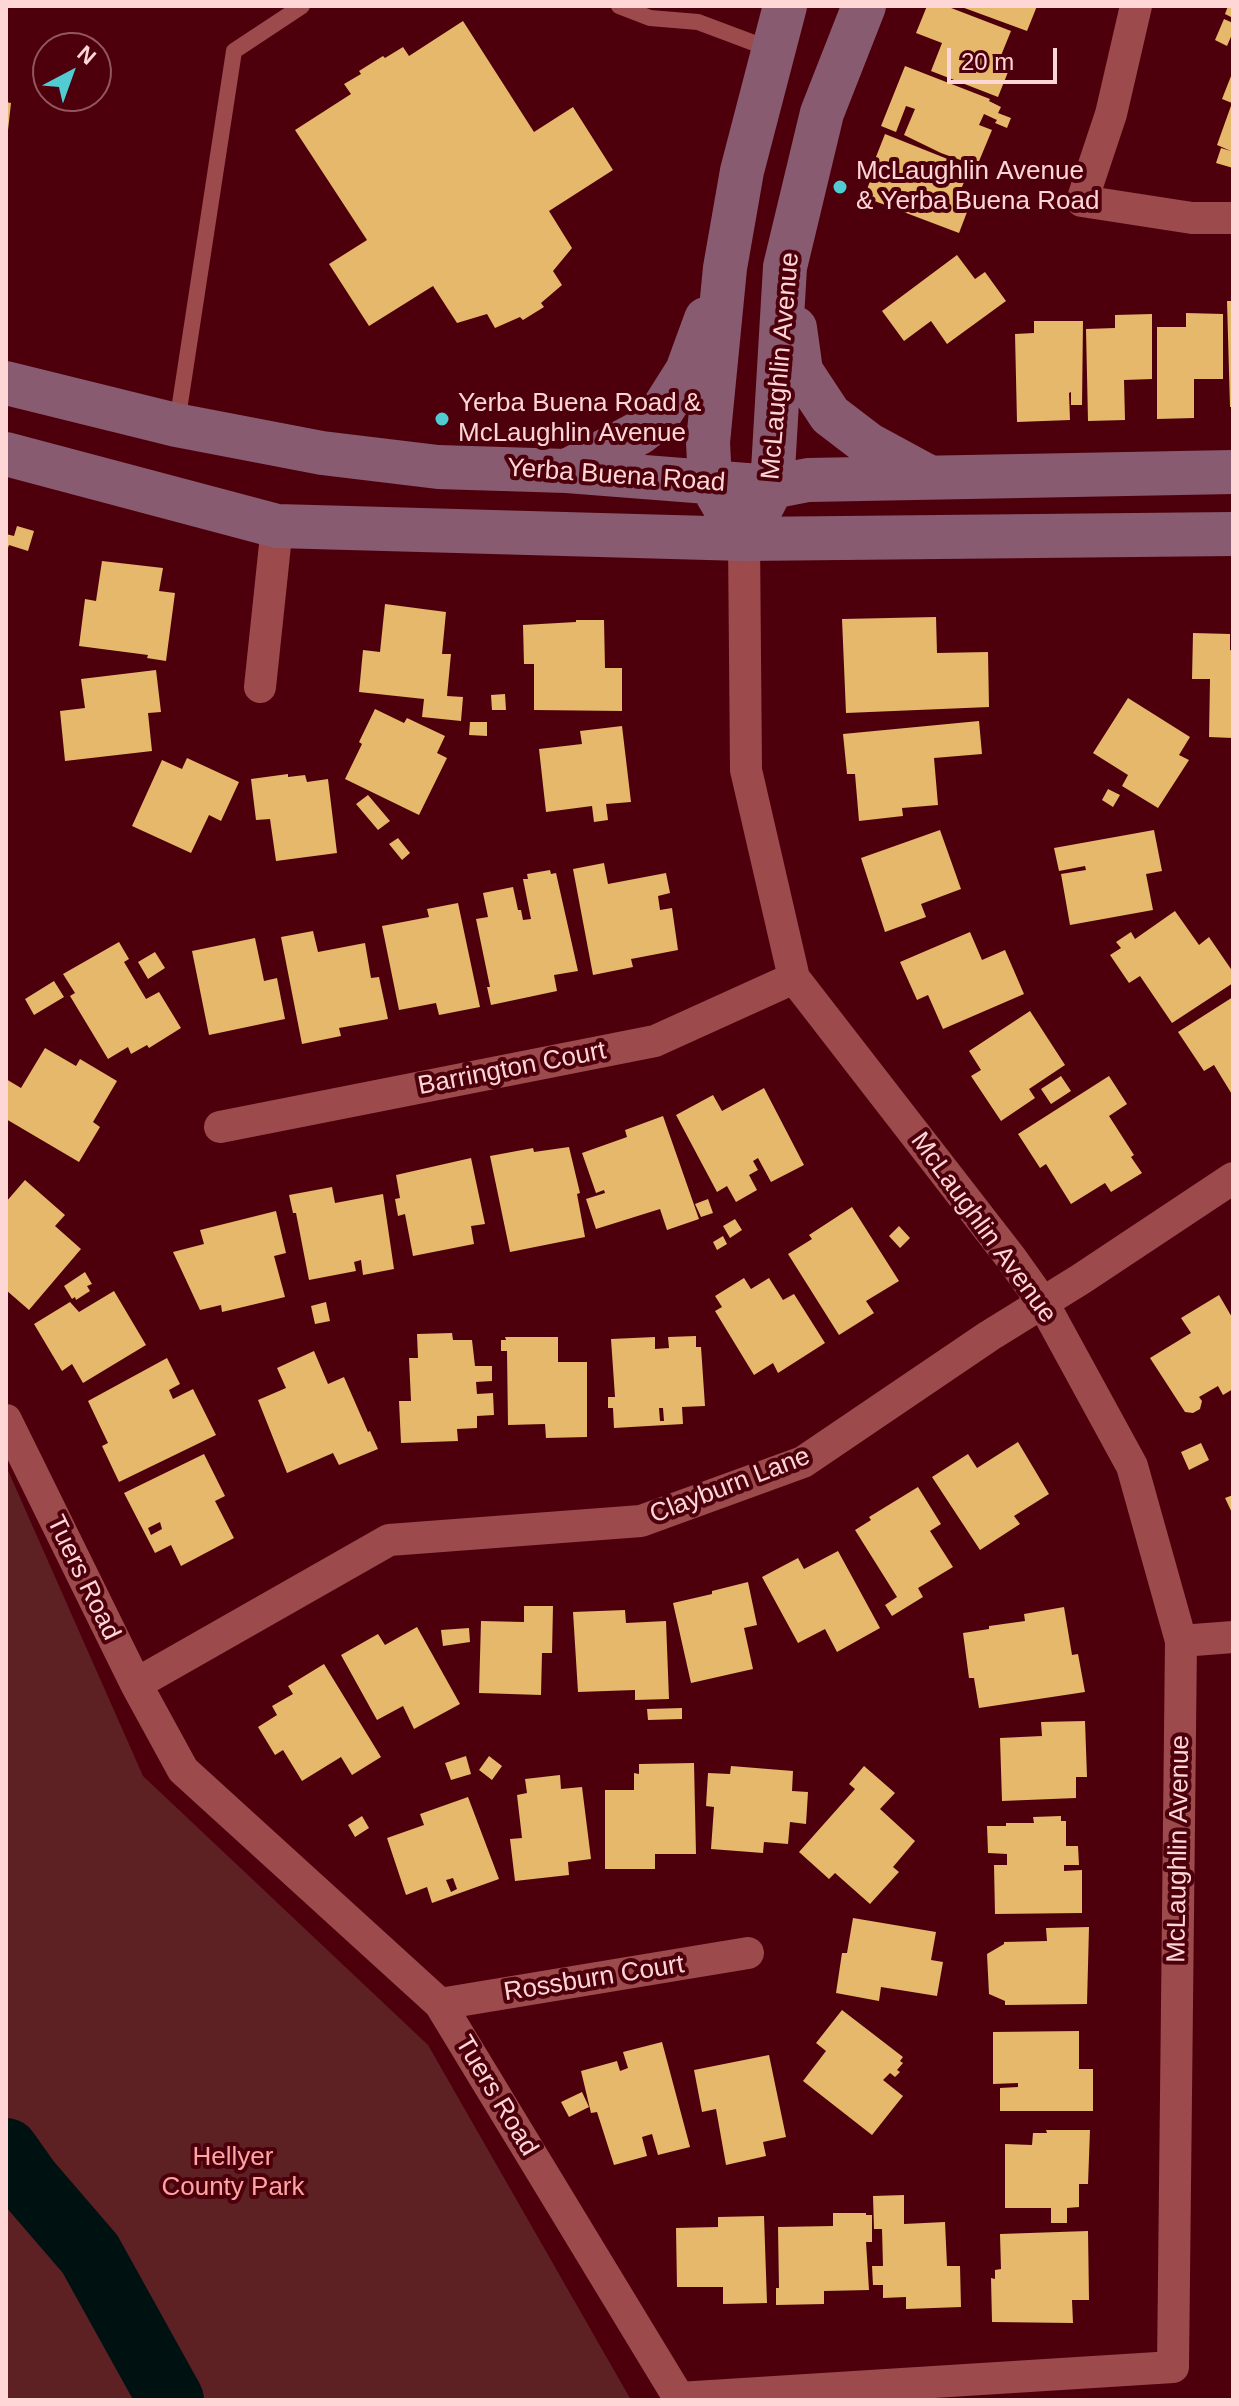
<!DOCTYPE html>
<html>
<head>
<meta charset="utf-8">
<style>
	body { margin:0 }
	#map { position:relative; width:1239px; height:2406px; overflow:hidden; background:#4d000c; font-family:Arial,sans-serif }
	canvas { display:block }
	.frame { position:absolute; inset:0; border:8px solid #fdd6d5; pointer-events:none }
	.north { position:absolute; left:32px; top:32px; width:80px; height:80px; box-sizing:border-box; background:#4d000c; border:2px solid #93565c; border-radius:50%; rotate:41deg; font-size:22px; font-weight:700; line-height:32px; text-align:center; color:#fdd6d5 }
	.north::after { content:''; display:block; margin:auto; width:28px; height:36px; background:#51ccd3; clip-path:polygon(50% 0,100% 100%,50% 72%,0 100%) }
	.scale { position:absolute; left:947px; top:48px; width:110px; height:36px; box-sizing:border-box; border:4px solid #fdd6d5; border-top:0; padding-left:10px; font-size:24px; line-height:28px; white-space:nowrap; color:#fdd6d5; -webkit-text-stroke:6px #4d000c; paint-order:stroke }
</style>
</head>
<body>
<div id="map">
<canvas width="1239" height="2406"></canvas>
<div class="frame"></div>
<div class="north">N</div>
<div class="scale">20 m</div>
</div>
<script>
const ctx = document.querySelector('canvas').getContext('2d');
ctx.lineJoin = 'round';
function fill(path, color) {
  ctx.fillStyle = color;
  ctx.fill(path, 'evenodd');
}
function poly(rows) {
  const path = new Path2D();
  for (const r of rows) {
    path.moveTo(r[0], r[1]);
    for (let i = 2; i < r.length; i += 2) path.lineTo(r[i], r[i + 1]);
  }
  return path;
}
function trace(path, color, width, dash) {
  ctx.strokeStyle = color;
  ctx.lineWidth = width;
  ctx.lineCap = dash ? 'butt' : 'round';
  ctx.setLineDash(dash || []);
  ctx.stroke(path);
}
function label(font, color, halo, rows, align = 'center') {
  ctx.font = font + ' Arial,sans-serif';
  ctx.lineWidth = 8;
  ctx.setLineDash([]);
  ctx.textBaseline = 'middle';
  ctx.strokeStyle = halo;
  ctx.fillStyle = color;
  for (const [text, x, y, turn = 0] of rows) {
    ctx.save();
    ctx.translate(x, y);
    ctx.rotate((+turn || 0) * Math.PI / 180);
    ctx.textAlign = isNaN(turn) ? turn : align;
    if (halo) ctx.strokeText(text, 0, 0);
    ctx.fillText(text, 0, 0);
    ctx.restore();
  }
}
const green = poly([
	[6,1466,143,1776,428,2045,631,2400,6,2400]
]);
const river = poly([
	[6,2151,28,2182,90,2254,171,2400]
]);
const building = poly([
	[927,6,946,6,1011,31,1000,58,1012,62,998,97,931,71,942,43,916,33],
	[959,6,1037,6,1027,31],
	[1228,6,1233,6,1233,18,1225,14],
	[1224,19,1233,23,1233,32,1227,46,1215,40],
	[463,21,534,132,573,107,613,170,549,211,572,248,553,271,562,285,541,303,544,307,523,320,520,317,495,328,487,314,457,323,433,286,369,326,329,264,367,240,295,130,351,94,344,84,361,74,359,71,383,56,385,58,403,47,409,56],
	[905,66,990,99,989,101,1001,107,998,113,1011,118,1007,128,995,123,997,120,984,114,979,125,992,130,977,166,941,153,904,135,915,109,906,106,896,132,881,126],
	[1233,71,1233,168,1216,163,1221,148,1231,151,1217,145,1232,103,1222,99],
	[6,102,11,103,8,130,6,130],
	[885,134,970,168,959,194,972,199,959,233,864,197,875,168,872,167],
	[957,255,975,279,985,272,1006,301,947,344,931,321,904,341,882,311],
	[1227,301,1233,301,1233,407,1230,407],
	[1186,313,1223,314,1223,379,1194,379,1194,418,1157,419,1157,327,1186,327],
	[1152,314,1152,379,1124,380,1125,420,1088,421,1086,329,1115,328,1115,315],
	[1034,321,1083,321,1082,405,1071,405,1071,392,1069,393,1070,420,1017,422,1015,334,1034,333],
	[17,526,34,531,28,551,9,545,6,553,6,534,14,536],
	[102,561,163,568,159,591,175,593,166,661,147,658,148,655,79,646,85,599,96,601],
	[385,604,446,612,442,654,451,654,447,696,463,697,461,721,422,717,424,699,359,692,363,650,380,652],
	[936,617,937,653,988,652,989,707,846,713,842,619],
	[576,620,604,620,605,668,622,668,622,711,534,710,534,664,524,664,523,625,576,622],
	[1193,633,1230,634,1230,650,1233,651,1233,738,1209,737,1210,679,1192,679],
	[156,670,161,712,148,713,152,751,65,761,60,711,85,708,81,679],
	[505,694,506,710,492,710,491,695],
	[1128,698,1190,737,1179,755,1189,760,1158,808,1122,786,1128,775,1093,753],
	[375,709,404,723,407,718,445,736,437,753,447,758,419,815,345,779,362,744,359,742],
	[979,721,982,754,934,758,938,805,902,808,903,816,859,821,855,774,847,774,843,734],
	[470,722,487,722,487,736,469,735],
	[622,726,631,802,606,804,608,820,594,822,592,806,546,812,539,749,582,744,580,731],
	[187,758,239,782,221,821,209,815,191,853,132,826,162,760,182,769],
	[288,774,288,777,305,775,307,782,328,779,337,853,276,861,270,819,256,820,251,779],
	[1108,789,1120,795,1113,807,1102,800],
	[368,795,390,821,378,830,356,804],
	[940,830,961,889,921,904,926,917,885,932,861,858],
	[1154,830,1162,871,1146,874,1153,910,1070,925,1061,874,1086,870,1085,866,1059,871,1054,848],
	[398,838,410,853,402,860,389,844],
	[604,863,608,884,666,873,670,893,658,896,660,910,672,908,678,950,631,959,633,967,593,975,573,869],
	[550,870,551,874,556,873,578,971,554,975,557,991,491,1005,487,987,490,987,476,919,488,917,483,893,513,887,518,910,521,910,523,920,531,919,523,879,528,879,527,874],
	[458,903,480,1007,439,1015,436,1003,399,1010,382,926,429,917,427,909],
	[1175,911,1199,945,1209,937,1233,972,1233,983,1172,1023,1140,976,1129,983,1110,955,1121,948,1116,942,1131,932,1135,939],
	[313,931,318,952,365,943,371,978,379,977,388,1019,339,1028,341,1036,302,1044,281,937],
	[970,932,982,960,1005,950,1024,994,943,1029,928,995,917,1000,900,962],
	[255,938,264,981,277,978,285,1019,209,1035,192,951],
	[119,942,129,959,124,962,146,999,159,992,181,1028,149,1048,147,1045,131,1054,128,1047,108,1059,70,996,75,993,63,974],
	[155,952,165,968,148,979,138,962],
	[54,981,64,997,34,1015,25,999],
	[1233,997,1233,1096,1214,1065,1204,1071,1178,1032],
	[1030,1011,1065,1065,1029,1089,1035,1098,1001,1121,971,1076,981,1070,969,1051],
	[45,1048,76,1066,80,1059,117,1081,93,1122,100,1127,79,1162,6,1119,6,1079,21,1088],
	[1061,1076,1071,1091,1051,1104,1041,1089],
	[1109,1076,1127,1104,1109,1116,1134,1155,1131,1157,1142,1173,1111,1192,1105,1183,1071,1204,1046,1164,1040,1168,1018,1134],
	[764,1088,804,1165,771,1182,758,1158,753,1161,758,1170,749,1175,757,1190,736,1202,727,1186,717,1192,676,1115,713,1095,722,1111],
	[663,1116,699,1219,667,1230,660,1209,596,1229,586,1199,605,1193,604,1190,596,1193,582,1153,627,1137,625,1130],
	[569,1147,580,1193,577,1194,585,1237,510,1252,490,1156,533,1148,534,1152],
	[471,1158,485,1224,471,1226,474,1244,413,1256,405,1214,398,1216,395,1199,400,1198,396,1175],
	[25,1180,65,1215,55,1226,81,1249,29,1310,6,1290,6,1202],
	[332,1187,335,1203,383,1194,394,1269,363,1275,361,1260,354,1262,356,1271,309,1280,296,1213,293,1213,289,1195],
	[708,1199,713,1213,701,1217,695,1204],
	[852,1207,899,1281,866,1301,874,1313,839,1335,788,1254,812,1239,809,1235],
	[276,1211,286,1253,274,1256,285,1297,222,1312,221,1305,200,1310,173,1252,204,1244,200,1230],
	[735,1219,742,1230,730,1238,723,1226],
	[899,1226,910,1238,900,1248,889,1236],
	[723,1236,727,1244,717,1250,713,1242],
	[85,1272,92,1284,87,1286,90,1291,76,1300,75,1297,72,1299,64,1286],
	[744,1278,751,1289,769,1278,783,1300,794,1294,825,1343,778,1373,773,1363,754,1375,715,1311,722,1307,715,1296],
	[114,1291,146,1345,83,1383,72,1364,62,1371,34,1324,70,1302,79,1312],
	[1219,1295,1233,1319,1233,1389,1223,1395,1218,1386,1199,1397,1202,1401,1200,1409,1193,1413,1185,1412,1150,1358,1191,1333,1181,1318],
	[326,1302,330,1321,315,1324,311,1306],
	[452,1333,453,1340,472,1340,475,1366,492,1366,492,1381,476,1382,477,1394,493,1393,494,1415,477,1416,477,1428,457,1429,458,1441,401,1443,399,1401,411,1401,409,1358,418,1358,417,1334],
	[696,1336,696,1347,701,1347,705,1406,682,1407,683,1424,614,1428,613,1408,608,1408,608,1397,615,1397,611,1339,655,1337,655,1349,669,1348,668,1337],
	[659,1408,663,1408,664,1421,660,1421],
	[505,1337,558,1337,558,1362,587,1362,587,1437,546,1438,545,1424,508,1425,507,1351,501,1351,501,1340,506,1340],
	[314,1351,328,1384,344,1377,368,1432,370,1431,378,1449,339,1465,333,1453,287,1473,258,1400,286,1388,277,1368],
	[167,1358,180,1384,169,1390,173,1399,193,1389,216,1435,119,1482,102,1446,108,1443,88,1401],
	[1018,1442,1049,1494,1014,1516,1020,1524,980,1550,932,1477,968,1454,977,1468],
	[1201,1443,1209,1460,1189,1470,1181,1452],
	[204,1454,225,1496,215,1501,234,1538,181,1566,171,1545,155,1553,124,1493],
	[160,1522,162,1529,151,1535,148,1528],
	[918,1487,941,1524,930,1531,953,1567,918,1588,923,1597,892,1616,885,1605,897,1597,855,1530,871,1520,869,1517],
	[1233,1495,1233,1515,1225,1498],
	[838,1551,880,1628,837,1652,825,1629,798,1643,762,1577,798,1558,804,1569],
	[748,1582,757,1625,744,1628,753,1669,691,1683,673,1603,712,1594,712,1591],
	[524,1606,553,1606,552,1653,542,1653,541,1695,479,1693,481,1621,524,1622],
	[1064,1607,1072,1655,1078,1654,1085,1692,979,1708,974,1678,969,1678,963,1633,989,1629,989,1626,1025,1621,1024,1614],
	[625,1610,626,1623,666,1621,669,1699,635,1700,635,1690,578,1692,573,1612],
	[417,1627,460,1704,414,1729,403,1706,377,1720,341,1655,378,1634,385,1645],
	[469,1628,470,1642,443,1646,441,1630],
	[324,1664,381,1757,352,1775,341,1757,302,1781,283,1750,275,1755,258,1727,277,1715,272,1706,293,1694,288,1686],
	[682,1708,682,1719,648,1720,647,1709],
	[1085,1721,1087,1777,1076,1777,1076,1798,1002,1801,1000,1738,1042,1736,1041,1722],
	[466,1756,471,1774,451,1780,445,1763],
	[489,1756,502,1766,492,1780,479,1770],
	[694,1763,696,1854,655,1854,655,1869,605,1869,605,1790,634,1790,634,1773,639,1774,639,1764],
	[731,1766,793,1771,792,1791,808,1792,806,1824,790,1822,788,1844,764,1842,763,1853,711,1849,714,1807,706,1806,708,1773,730,1774],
	[864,1766,895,1793,880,1809,915,1841,893,1867,899,1872,870,1904,835,1873,829,1879,799,1852,855,1789,849,1784],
	[560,1775,561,1789,582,1787,591,1859,568,1862,569,1875,515,1881,510,1839,522,1838,517,1795,527,1793,525,1779],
	[468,1797,499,1879,432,1903,427,1887,406,1895,387,1838,424,1825,420,1814],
	[453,1878,457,1889,451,1892,446,1880],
	[362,1816,369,1828,355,1837,348,1825],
	[1061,1816,1061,1821,1066,1821,1066,1846,1078,1846,1079,1865,1064,1865,1064,1871,1082,1870,1082,1913,995,1914,994,1865,1007,1865,1007,1854,988,1853,987,1826,1006,1826,1006,1823,1034,1823,1033,1817],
	[853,1918,936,1932,931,1960,943,1962,937,1996,881,1987,879,2001,836,1993,842,1953,847,1953],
	[1089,1927,1087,2004,1005,2005,1005,2001,989,1994,987,1954,1004,1944,1004,1942,1047,1941,1046,1928],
	[842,2010,903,2057,900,2061,903,2063,897,2070,900,2072,895,2077,890,2073,883,2080,903,2096,872,2135,803,2081,826,2051,816,2043],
	[1079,2031,1079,2069,1093,2069,1093,2111,1000,2111,1000,2088,1018,2087,1018,2083,993,2084,993,2032],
	[662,2042,690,2147,658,2155,652,2134,642,2137,647,2156,614,2165,597,2112,591,2113,581,2071,617,2061,620,2071,628,2068,623,2052],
	[769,2055,786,2137,763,2142,766,2156,726,2165,716,2109,702,2112,694,2070],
	[582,2092,589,2107,569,2117,561,2102],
	[1046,2130,1090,2130,1088,2184,1079,2184,1079,2207,1067,2208,1067,2223,1051,2223,1051,2208,1005,2208,1005,2144,1032,2145,1033,2133,1047,2133],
	[904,2195,904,2224,945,2222,947,2266,960,2266,961,2307,906,2309,906,2297,883,2298,883,2285,873,2285,872,2266,883,2266,882,2229,874,2229,873,2196],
	[833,2213,866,2213,866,2215,872,2215,872,2242,866,2242,869,2290,824,2291,824,2304,776,2305,776,2288,779,2288,778,2227,833,2226],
	[764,2216,767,2303,723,2304,723,2287,677,2287,676,2228,718,2227,718,2217],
	[1088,2231,1089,2300,1072,2300,1073,2323,992,2322,991,2278,995,2279,995,2270,1001,2269,1000,2234]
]);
const service = poly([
	[619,6,650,18,698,22,770,49],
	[177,423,234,51,302,6]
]);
const minor = poly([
	[1136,6,1111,114,1082,201,1192,218,1233,218],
	[260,687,277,526],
	[220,1127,655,1041,794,978],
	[6,1420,136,1684,183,1770,440,2004,679,2398,1173,2367,1181,1641,1132,1466,1043,1303,1011,1258,794,978,746,770,744,539],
	[1181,1641,1233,1637],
	[136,1684,389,1540,641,1521,803,1462,989,1336,1081,1279,1233,1178],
	[440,2004,748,1953]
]);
const secondary = poly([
	[795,328,801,371,830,415,868,444,927,476],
	[6,383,176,425,322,453,438,467,567,471,772,487,808,480,1233,472],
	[6,454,277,526,744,539,1233,534],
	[567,471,639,433,656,420,687,371,706,319],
	[724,506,710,482,708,442,725,268,742,171,785,6],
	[759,512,772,487,785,267,822,113,864,6]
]);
const markers = [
	[840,187,8,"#51ccd3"],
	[442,419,8,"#51ccd3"]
];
const poiNames = [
	["McLaughlin Avenue",856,172],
	["& Yerba Buena Road",856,202],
	["Yerba Buena Road &",458,404],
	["McLaughlin Avenue",458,434]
];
const streetNames = [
	["McLaughlin Avenue",781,366,-85],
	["Yerba Buena Road",616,476,4],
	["Barrington Court",512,1069,-11],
	["McLaughlin Avenue",983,1228,54],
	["Clayburn Lane",730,1486,-21],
	["Tuers Road",83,1578,64],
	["McLaughlin Avenue",1179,1849,-89],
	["Rossburn Court",594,1979,-9],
	["Tuers Road",496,2096,59]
];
const parkNames = [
	["Hellyer",233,2158],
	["County Park",233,2188]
];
fill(green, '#5d2023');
trace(river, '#001112', 66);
fill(building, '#e5b86b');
trace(service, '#9c4a4c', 16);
trace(minor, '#9c4a4c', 32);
trace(secondary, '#895b70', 44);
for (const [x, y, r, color] of markers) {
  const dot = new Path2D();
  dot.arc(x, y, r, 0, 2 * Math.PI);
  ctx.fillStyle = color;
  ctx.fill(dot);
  trace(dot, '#4d000c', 3);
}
label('26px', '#fdd6d5', '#4d000c', poiNames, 'left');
label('26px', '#fdd6d5', '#4d000c', streetNames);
label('26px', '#fea5a4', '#4d000c', parkNames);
</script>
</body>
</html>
